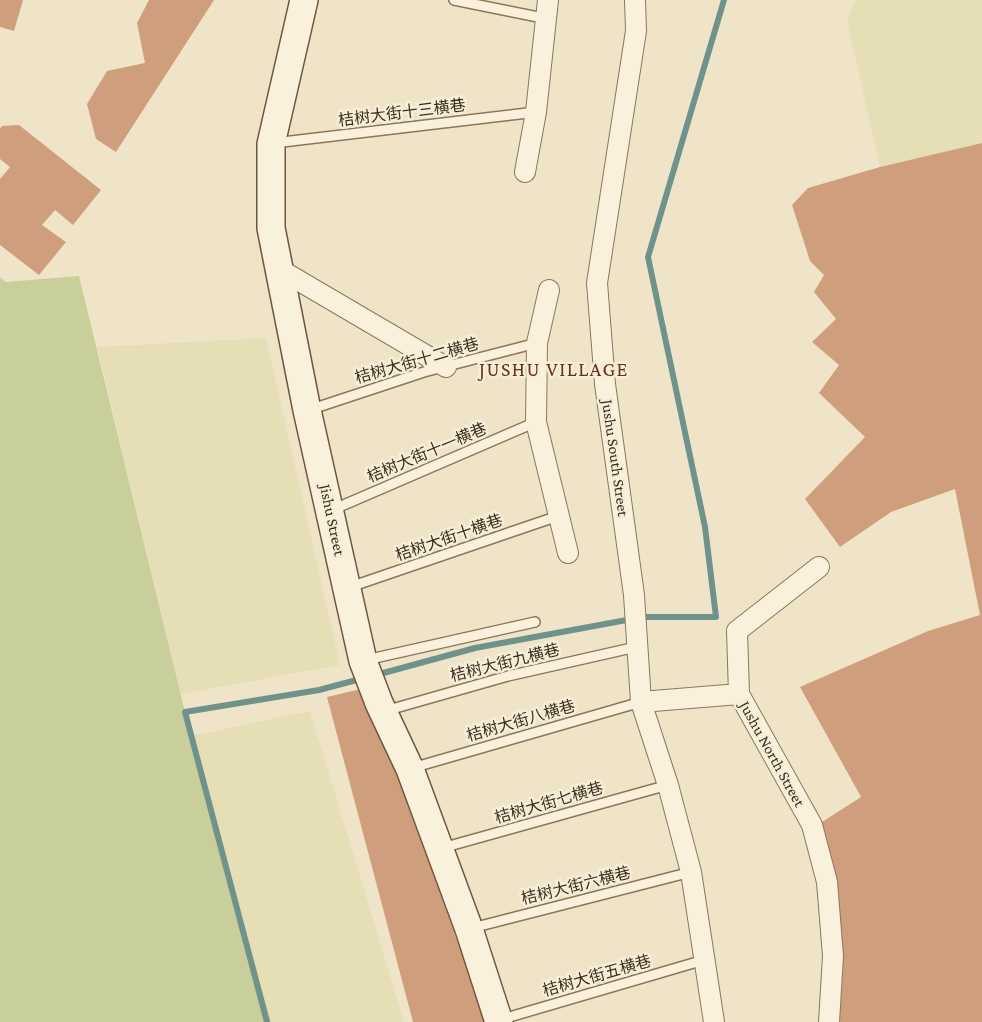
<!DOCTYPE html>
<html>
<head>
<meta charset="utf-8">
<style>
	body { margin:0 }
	canvas { display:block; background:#f0e4c8 }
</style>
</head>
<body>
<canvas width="982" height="1022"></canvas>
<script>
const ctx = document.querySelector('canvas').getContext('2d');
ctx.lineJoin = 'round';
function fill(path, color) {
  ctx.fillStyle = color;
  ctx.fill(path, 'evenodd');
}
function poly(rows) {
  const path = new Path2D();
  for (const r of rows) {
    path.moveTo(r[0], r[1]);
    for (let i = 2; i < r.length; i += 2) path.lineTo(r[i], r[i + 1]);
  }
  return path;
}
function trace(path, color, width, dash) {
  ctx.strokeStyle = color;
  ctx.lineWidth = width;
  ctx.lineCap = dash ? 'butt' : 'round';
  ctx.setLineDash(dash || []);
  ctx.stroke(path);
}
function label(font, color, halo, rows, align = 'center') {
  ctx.font = font + ' "Crimson Pro","Noto Sans SC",serif';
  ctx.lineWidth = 5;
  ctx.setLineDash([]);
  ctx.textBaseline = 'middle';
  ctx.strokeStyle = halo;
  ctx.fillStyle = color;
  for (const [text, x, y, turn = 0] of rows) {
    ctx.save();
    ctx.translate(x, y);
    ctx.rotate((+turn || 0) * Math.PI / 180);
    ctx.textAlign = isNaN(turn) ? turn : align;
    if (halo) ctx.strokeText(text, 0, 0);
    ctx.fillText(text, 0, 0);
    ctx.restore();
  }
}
const farmland = poly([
	[856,0,982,0,982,143,880,167,847,21],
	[266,338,340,665,181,694,97,347],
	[310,711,404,1022,271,1022,191,736]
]);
const green = poly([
	[79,276,185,712,271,1022,0,1022,0,277,6,282]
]);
const stream = poly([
	[376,675,475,648,643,617,716,617,705,527,648,257,724,0],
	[267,1022,185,712,319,690,364,678]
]);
const building = poly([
	[0,0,23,0,14,31,0,27],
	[149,0,214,0,116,152,96,139,87,104,107,71,145,63,137,23],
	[19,125,101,190,73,225,55,210,42,225,66,242,39,275,0,245,0,179,10,167,0,159,0,129,2,126],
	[982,143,982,1022,834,1022,839,953,837,879,822,822,861,797,800,687,928,631,980,615,955,489,891,512,840,547,805,499,865,437,819,393,839,365,812,342,836,319,814,292,824,275,810,261,792,205,808,188,880,167],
	[365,688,487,1022,413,1022,327,697]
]);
const lane = poly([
	[454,0,548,19],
	[274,143,536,112],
	[309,410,424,372,537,343],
	[332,510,536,422],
	[350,587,561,515],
	[366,660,535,622],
	[385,711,508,676,636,647],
	[412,768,641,702],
	[442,848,668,785],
	[472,928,691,872],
	[499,1020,704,960]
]);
const street = poly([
	[635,0,636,31,597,283,605,384,634,595,641,702,668,785,691,872,714,1022],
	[525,172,536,112,548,0],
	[279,269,446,367],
	[549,290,537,343,536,422,568,553],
	[739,694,737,631,819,567],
	[641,702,739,694,812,825,827,882,833,956,829,1022]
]);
const secondary = poly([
	[304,0,271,144,271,228,307,410,363,661,379,703,410,769,469,929,499,1022]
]);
const streetNames = [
	["桔树大街十三横巷",402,113,-7],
	["桔树大街十二横巷",417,361,-16],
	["桔树大街十一横巷",427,453,-23],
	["Jushu South Street",615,458,82],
	["Jishu Street",332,520,78],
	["桔树大街十横巷",449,538,-19],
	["桔树大街九横巷",505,663,-14],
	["桔树大街八横巷",521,721,-16],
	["Jushu North Street",772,754,61],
	["桔树大街七横巷",549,803,-16],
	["桔树大街六横巷",576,886,-14],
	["桔树大街五横巷",597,976,-16]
];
const quarterNames = [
	["JUSHU VILLAGE",554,370]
];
fill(farmland, '#e6deb5');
fill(green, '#c9cf9b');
trace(stream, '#6f938a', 6);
fill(building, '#cf9f7d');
trace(lane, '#8d765c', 12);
trace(street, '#8d765c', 22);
trace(secondary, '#6f573f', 30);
trace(lane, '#faf1dc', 9);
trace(street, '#faf1dc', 20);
trace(secondary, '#faf1dc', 27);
label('16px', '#3d2e20', '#f7eed8', streetNames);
ctx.letterSpacing = '1.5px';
label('20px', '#6b2e1e', '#f7eed8', quarterNames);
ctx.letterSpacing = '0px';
</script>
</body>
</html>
